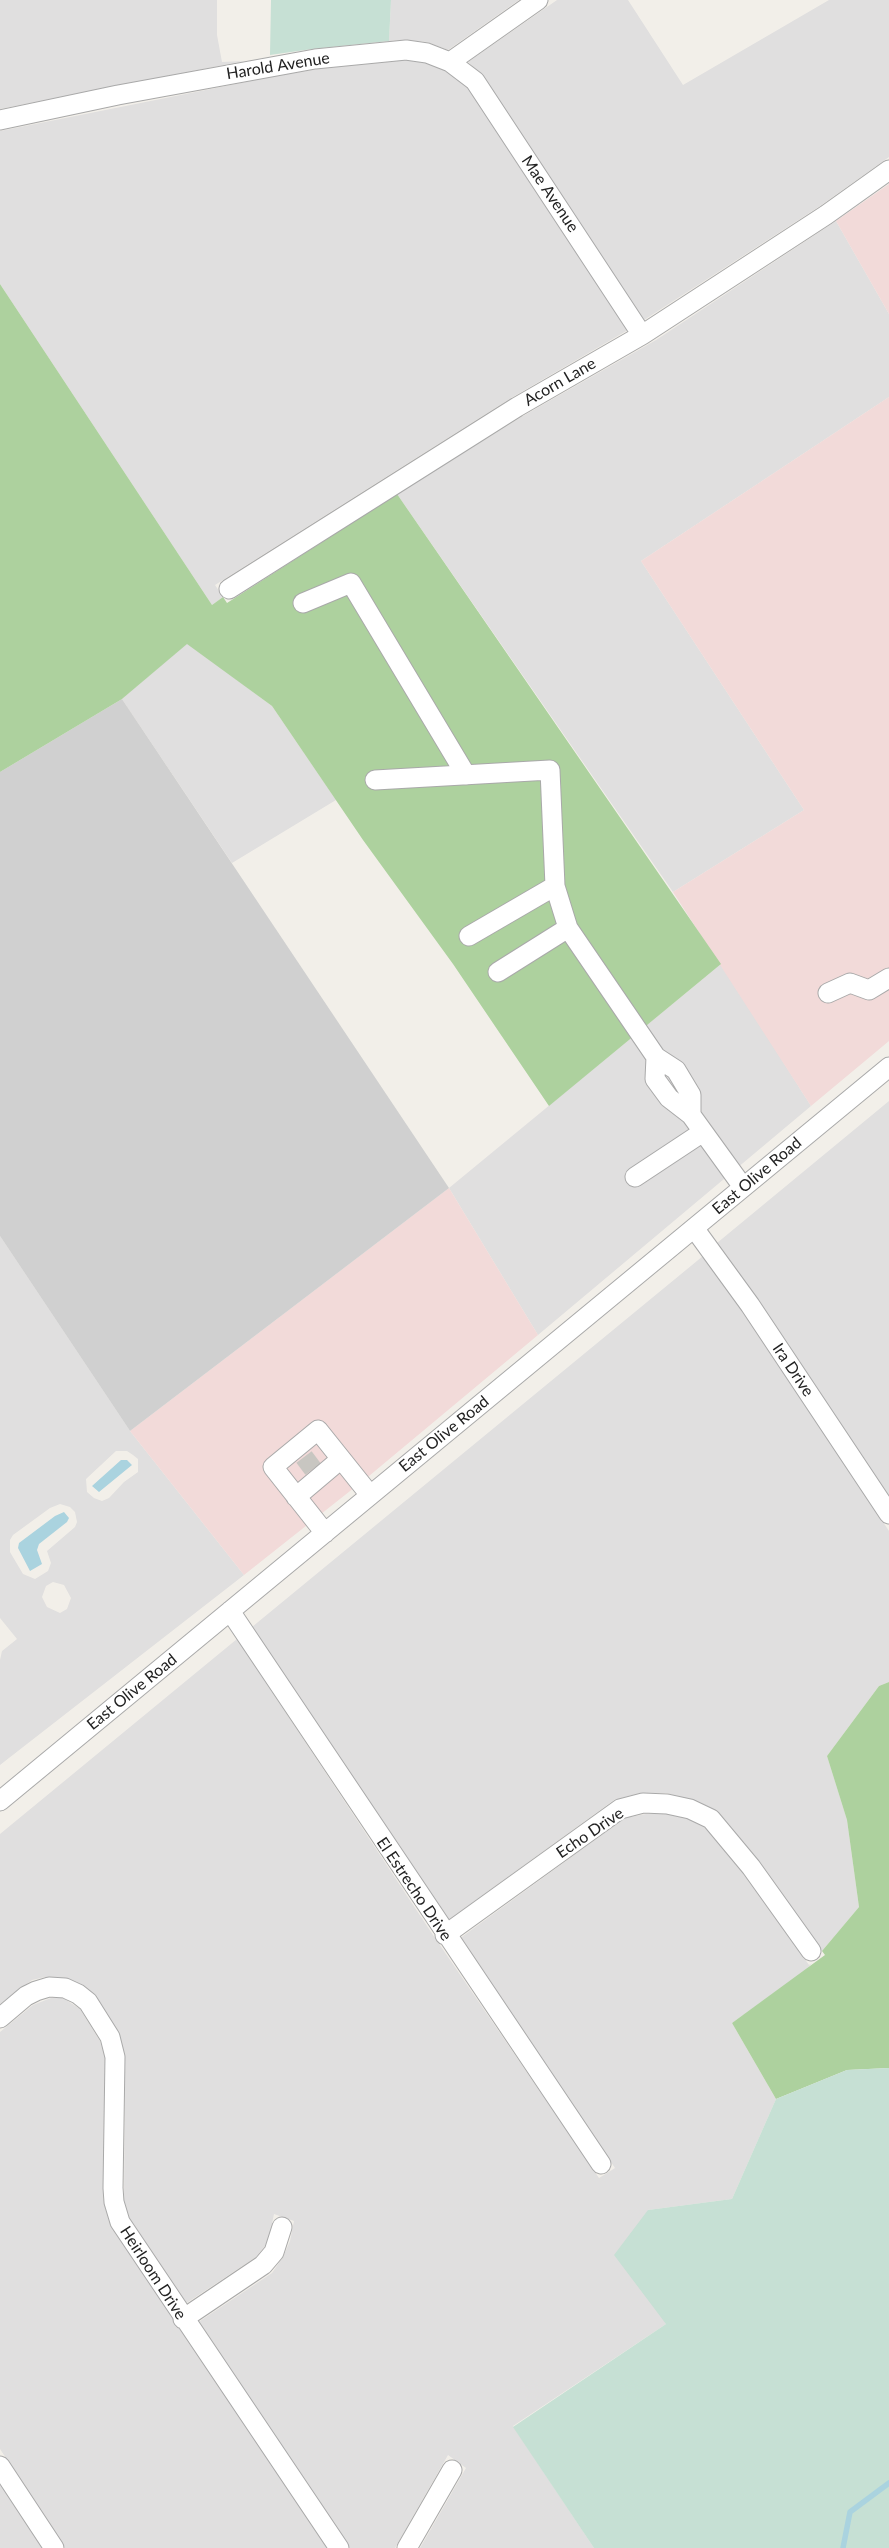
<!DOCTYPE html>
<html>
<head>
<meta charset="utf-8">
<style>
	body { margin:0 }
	canvas { display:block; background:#f2efe9 }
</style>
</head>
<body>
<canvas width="889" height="2548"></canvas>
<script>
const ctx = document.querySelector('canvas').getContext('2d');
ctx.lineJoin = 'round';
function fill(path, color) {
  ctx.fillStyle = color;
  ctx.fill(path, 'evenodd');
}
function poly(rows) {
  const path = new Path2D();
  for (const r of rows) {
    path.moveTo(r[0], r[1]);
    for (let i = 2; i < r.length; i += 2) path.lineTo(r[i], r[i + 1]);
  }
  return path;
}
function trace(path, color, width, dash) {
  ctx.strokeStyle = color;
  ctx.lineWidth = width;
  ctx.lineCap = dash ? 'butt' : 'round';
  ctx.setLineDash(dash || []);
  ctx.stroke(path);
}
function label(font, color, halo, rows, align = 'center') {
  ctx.font = font + ' Lato,sans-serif';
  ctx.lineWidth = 4;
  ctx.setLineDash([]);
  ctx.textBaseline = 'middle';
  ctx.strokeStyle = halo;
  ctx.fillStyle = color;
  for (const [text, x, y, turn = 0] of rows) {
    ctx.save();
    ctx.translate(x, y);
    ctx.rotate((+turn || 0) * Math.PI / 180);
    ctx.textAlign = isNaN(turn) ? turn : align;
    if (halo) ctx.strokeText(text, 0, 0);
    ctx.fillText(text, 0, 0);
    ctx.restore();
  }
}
const residential = poly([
	[0,0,217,0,217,35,222,62,244,61,0,109],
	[391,0,519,0,448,50,427,42,406,40,389,41],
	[557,0,628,0,683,85,829,0,889,0,889,157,820,206,644,320,483,76,468,62],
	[407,60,426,63,446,71,468,88,628,330,511,398,215,585,223,597,212,605,0,284,0,131,276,76,318,69],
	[836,221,889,314,889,397,641,561,804,810,673,892,397,494,523,416,656,340],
	[187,643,272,706,336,800,232,863,122,699],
	[721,964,811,1106,538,1335,449,1188],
	[889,1101,889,1497,758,1300,717,1243],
	[0,1236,130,1431,244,1575,0,1765,0,1660,2,1651,17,1639,0,1618],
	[116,1451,127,1451,133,1455,138,1459,138,1472,124,1482,109,1498,102,1501,94,1498,87,1492,86,1479],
	[60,1504,70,1507,75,1512,77,1522,75,1527,47,1551,51,1563,48,1571,35,1579,23,1574,10,1552,10,1540,13,1535,50,1508],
	[53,1582,64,1585,71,1598,67,1609,60,1613,47,1607,42,1597,46,1586],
	[703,1256,742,1310,889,1531,889,1682,879,1686,827,1756,847,1820,859,1907,822,1951,759,1862,718,1813,693,1800,666,1793,640,1793,614,1800,447,1921,252,1627],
	[237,1639,431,1932,599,2178,615,2168,459,1939,625,1818,646,1814,667,1814,688,1818,705,1827,743,1873,809,1965,812,1963,805,1971,732,2023,776,2099,732,2199,648,2210,666,2324,513,2426,594,2548,420,2548,466,2468,448,2455,395,2548,350,2548,197,2323,272,2273,283,2257,290,2241,294,2221,274,2214,270,2233,265,2246,256,2257,185,2304,129,2219,124,2202,125,2055,118,2033,94,1995,80,1984,68,1979,45,1977,32,1980,0,2004,0,1834],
	[51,1998,63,1998,80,2009,100,2041,105,2057,103,2187,104,2204,112,2227,327,2548,65,2548,0,2449,0,2032,33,2005],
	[0,2483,42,2548,0,2548]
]);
const commercial = poly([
	[889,184,889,314,836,221],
	[889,397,889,1041,811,1106,673,892,804,810,641,561],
	[449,1188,538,1335,369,1476,244,1575,130,1431]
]);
const religious = poly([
	[122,699,449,1188,130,1431,0,1236,0,772]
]);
const forest = poly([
	[0,284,212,605,223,597,227,603,397,494,721,964,549,1106,453,964,363,840,272,706,187,644,122,699,0,772],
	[889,1682,889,2068,847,2070,776,2099,732,2023,825,1955,822,1951,859,1907,847,1820,827,1756,879,1686]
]);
const wetland = poly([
	[271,0,391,0,389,41,312,49,270,55],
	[889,2068,889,2548,594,2548,513,2427,666,2324,614,2255,648,2210,732,2199,776,2099,847,2070]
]);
const water = poly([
	[121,1460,127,1460,132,1465,99,1492,92,1486],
	[64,1512,69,1518,67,1522,39,1544,37,1550,42,1564,30,1571,18,1548,19,1543,55,1516]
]);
const stream = poly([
	[843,2548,850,2512,889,2483]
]);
const minorTunnel = poly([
	[304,1457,313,1469]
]);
const minor = poly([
	[450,62,475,81,642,335],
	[0,120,118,95,315,59,406,50,427,53,450,62,538,0],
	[229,589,517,407,642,335,826,215,889,170],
	[303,603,351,583,466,775],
	[375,780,550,770,555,886,568,928,656,1057,676,1070,691,1095,691,1115],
	[469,936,555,886],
	[498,972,568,928],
	[828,993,850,983,869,990,889,978],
	[656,1057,655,1079,669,1098,691,1115,743,1187],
	[635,1177,703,1132],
	[694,1228,750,1305,889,1514],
	[296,1497,341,1459],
	[325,1533,273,1467,318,1430,370,1495],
	[230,1611,601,2164],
	[0,1801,889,1067],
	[445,1935,620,1809,643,1803,667,1804,690,1809,711,1819,751,1867,811,1951],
	[0,2018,26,1996,36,1991,49,1987,65,1988,78,1994,88,2002,110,2037,115,2057,113,2188,114,2202,120,2222,339,2548],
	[183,2319,263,2265,274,2252,282,2227],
	[0,2466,54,2548],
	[407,2548,452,2470]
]);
const streetNames = [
	["Harold Avenue",278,66,-9],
	["Mae Avenue",550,194,56],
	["Acorn Lane",560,382,-30],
	["East Olive Road",757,1176,-40],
	["Ira Drive",793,1370,56],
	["East Olive Road",444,1434,-39],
	["East Olive Road",132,1692,-39],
	["Echo Drive",590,1833,-34],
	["El Estrecho Drive",414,1889,56],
	["Heirloom Drive",153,2273,57]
];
fill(residential, '#e0dfdf');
fill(commercial, '#f2dad9');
fill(religious, '#d0d0d0');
fill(forest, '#add19e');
fill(wetland, '#c6e0d4');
fill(water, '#aad3df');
trace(stream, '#aad3df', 5.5);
trace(minorTunnel, '#c8c6c1', 19, [19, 9]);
trace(minor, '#a9a9a9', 21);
trace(minor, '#fff', 19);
label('16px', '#222', '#fff', streetNames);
</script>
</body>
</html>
